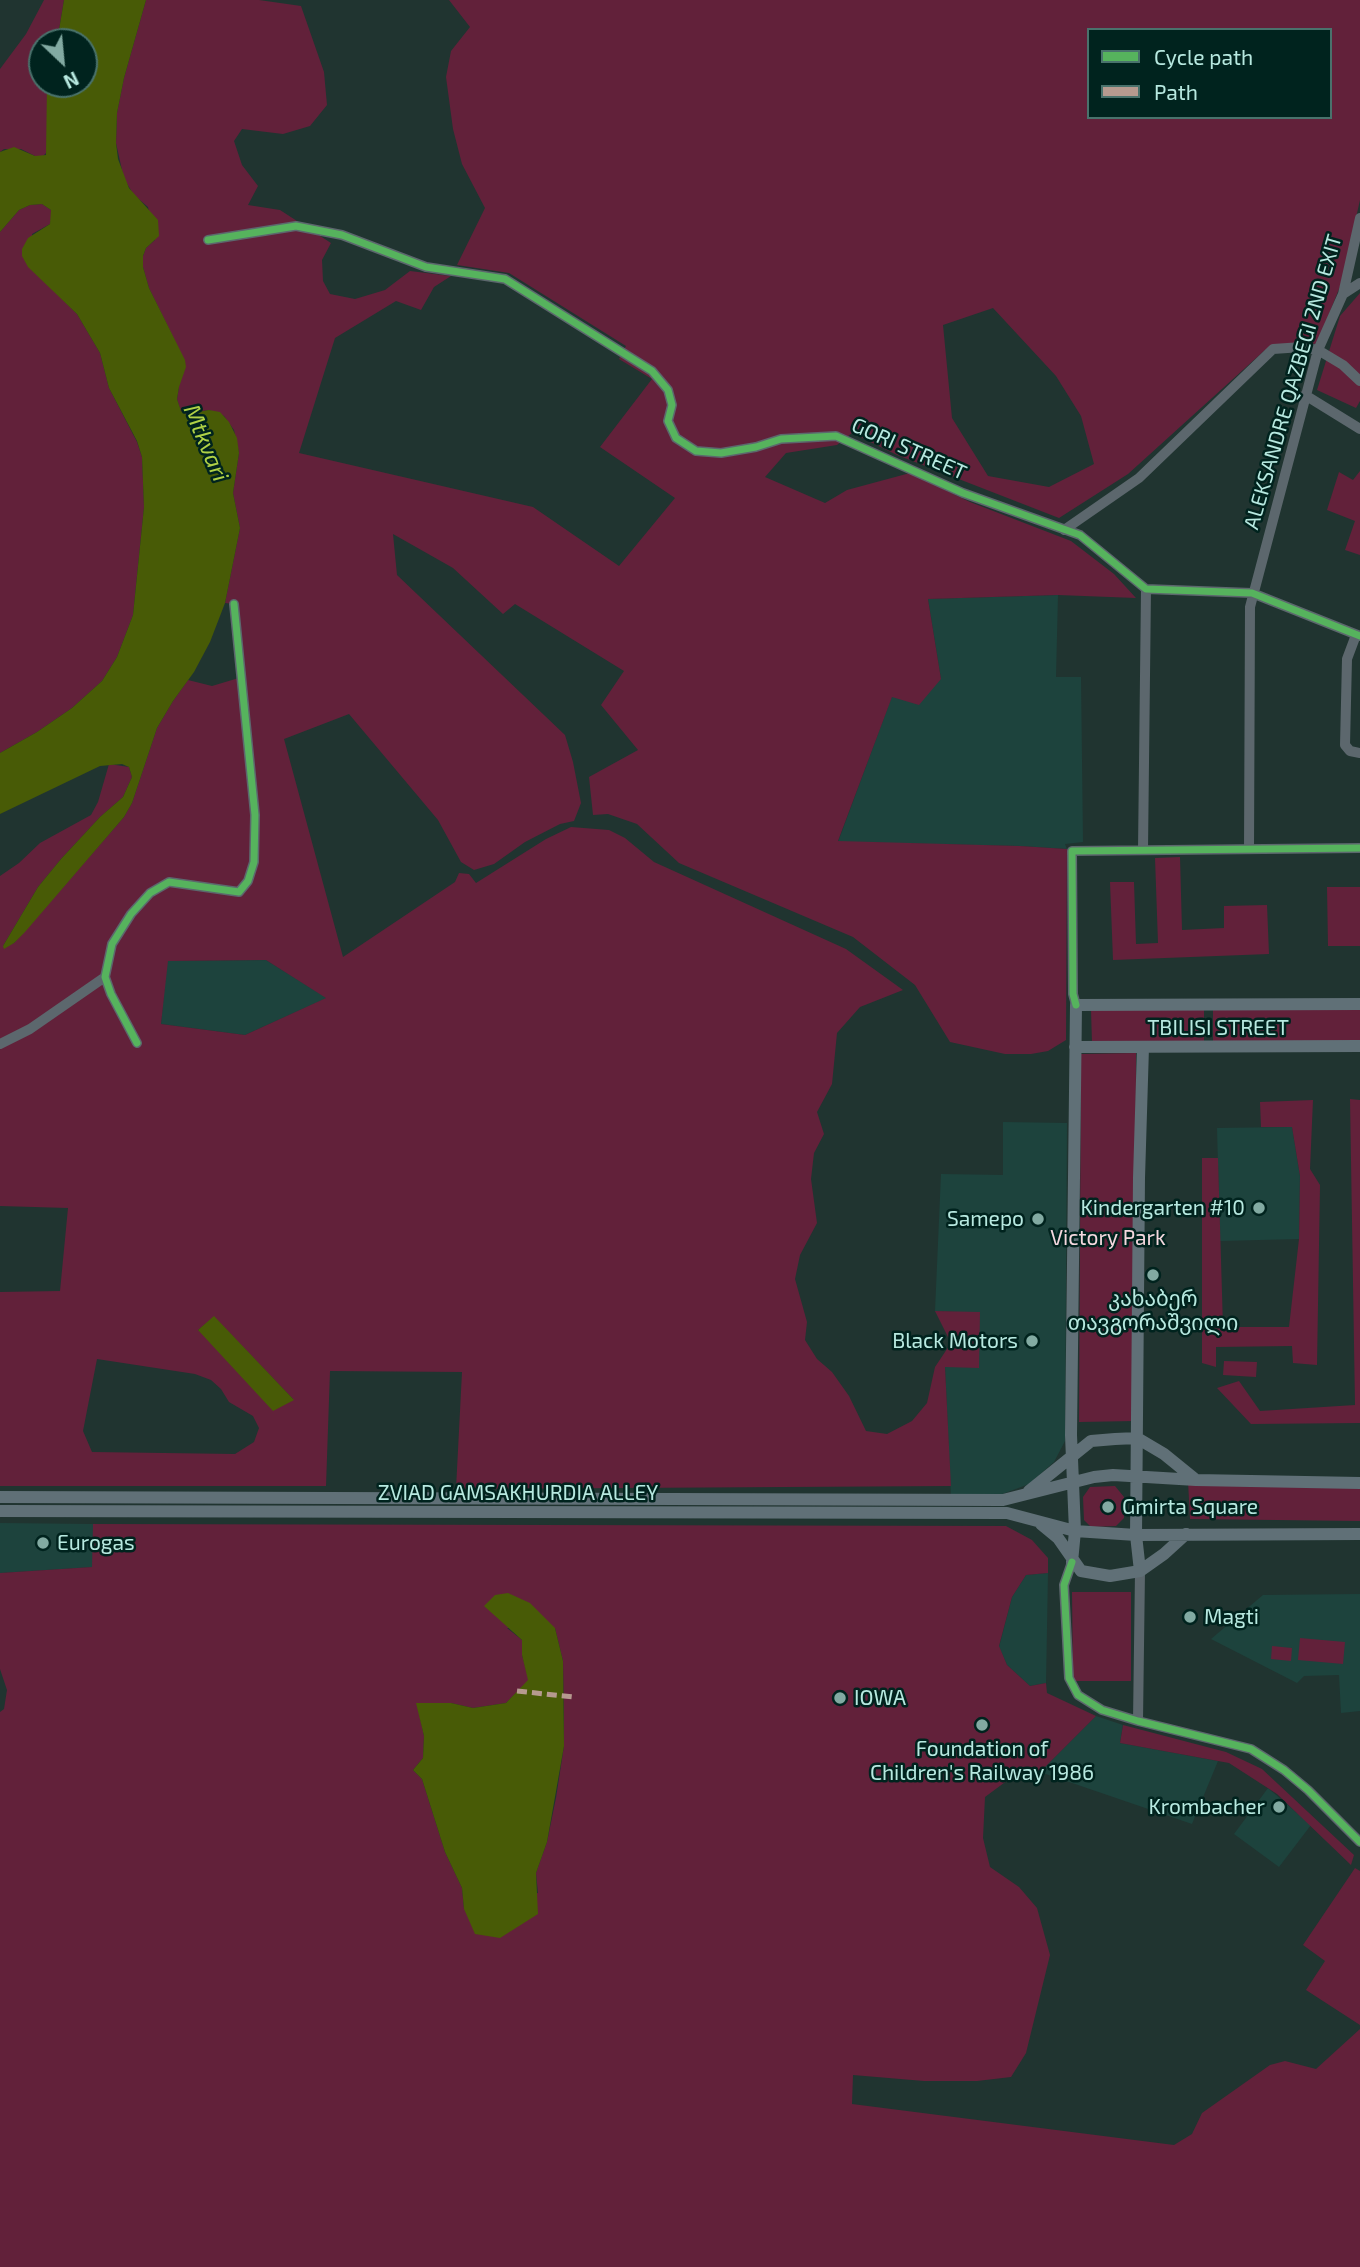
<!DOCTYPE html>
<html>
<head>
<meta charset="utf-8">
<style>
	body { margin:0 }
	#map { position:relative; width:1360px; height:2267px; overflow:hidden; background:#203430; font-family:"Exo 2",sans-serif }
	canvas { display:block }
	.legend { position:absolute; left:1087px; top:28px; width:245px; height:91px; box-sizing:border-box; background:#00231e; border:2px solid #49726c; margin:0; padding:9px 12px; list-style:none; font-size:21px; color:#b7e9e0 }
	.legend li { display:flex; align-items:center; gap:14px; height:35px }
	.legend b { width:35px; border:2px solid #49726c }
	.north { position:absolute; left:28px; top:28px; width:70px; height:70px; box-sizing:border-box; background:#00231e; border:2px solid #49726c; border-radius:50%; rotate:154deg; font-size:19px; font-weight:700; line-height:28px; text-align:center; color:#b7e9e0 }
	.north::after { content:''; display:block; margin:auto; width:24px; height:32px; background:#82aaa2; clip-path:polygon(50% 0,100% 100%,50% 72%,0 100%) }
</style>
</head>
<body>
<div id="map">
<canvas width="1360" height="2267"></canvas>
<ul class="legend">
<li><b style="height:9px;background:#56b35d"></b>Cycle path</li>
<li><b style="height:9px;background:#b69a8f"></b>Path</li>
</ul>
<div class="north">N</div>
</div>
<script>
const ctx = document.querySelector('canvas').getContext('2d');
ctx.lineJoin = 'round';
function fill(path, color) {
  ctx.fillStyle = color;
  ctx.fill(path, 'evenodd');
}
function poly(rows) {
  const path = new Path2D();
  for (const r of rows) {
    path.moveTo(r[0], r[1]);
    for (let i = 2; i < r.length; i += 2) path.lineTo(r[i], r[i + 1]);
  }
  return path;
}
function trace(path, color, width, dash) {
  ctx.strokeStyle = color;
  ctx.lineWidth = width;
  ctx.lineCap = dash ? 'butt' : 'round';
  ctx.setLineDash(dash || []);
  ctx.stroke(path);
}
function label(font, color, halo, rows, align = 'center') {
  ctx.font = font + ' "Exo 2","Noto Sans Georgian",sans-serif';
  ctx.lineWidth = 5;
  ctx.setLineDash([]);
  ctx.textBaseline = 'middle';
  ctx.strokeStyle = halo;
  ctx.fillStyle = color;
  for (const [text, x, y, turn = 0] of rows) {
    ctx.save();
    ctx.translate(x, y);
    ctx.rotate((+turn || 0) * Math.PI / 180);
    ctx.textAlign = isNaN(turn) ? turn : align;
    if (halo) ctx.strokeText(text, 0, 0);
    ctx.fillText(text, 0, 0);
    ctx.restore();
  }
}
const built = poly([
	[1058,595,1056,677,1081,677,1083,842,1065,844,1067,849,1020,846,838,842,892,696,941,679,928,599],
	[266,960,327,998,245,1035,161,1024,167,961],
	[1003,1122,1067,1123,1065,1441,1054,1462,1029,1484,997,1496,951,1498,945,1366,980,1313,935,1311,941,1174,1003,1175],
	[1292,1127,1300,1176,1299,1239,1220,1241,1217,1128],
	[0,1523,93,1524,93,1567,0,1573],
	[1048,1573,1046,1683,1030,1686,1007,1665,999,1647,1012,1597,1026,1575],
	[1360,1594,1360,1711,1341,1713,1339,1675,1304,1676,1297,1683,1211,1639,1263,1595],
	[1096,1716,1123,1725,1120,1743,1218,1761,1192,1824,1040,1772],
	[1268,1788,1311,1825,1279,1867,1234,1834]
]);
const green = poly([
	[44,0,64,0,57,42,42,42,42,84,47,84,47,152,42,157,35,156,21,149,4,149,0,152,0,69,26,34],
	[146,0,259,0,301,6,324,72,327,105,310,126,283,134,242,129,234,141,242,165,258,186,248,205,280,210,331,243,322,260,323,281,330,294,355,299,385,290,410,271,451,276,434,287,421,310,396,301,335,338,299,453,533,507,619,566,675,498,600,447,652,379,619,359,626,346,509,273,457,265,485,208,462,164,453,129,446,77,451,51,470,27,449,0,1360,0,1360,200,1341,284,1317,344,1296,343,1265,350,1128,474,1059,518,897,455,852,433,837,445,786,453,765,477,825,503,847,490,910,473,970,502,1071,541,1114,574,1136,598,1058,595,928,599,941,679,919,705,892,697,838,841,1020,846,1067,849,1066,1040,1048,1051,1031,1054,1005,1054,950,1042,915,985,853,937,679,863,637,824,608,814,593,815,589,777,638,750,601,705,624,671,515,604,503,614,453,568,393,534,397,575,565,735,573,762,581,803,574,821,560,824,525,842,494,864,474,870,461,862,438,820,349,714,284,739,343,957,455,882,459,873,469,874,476,883,546,839,571,827,609,830,625,838,654,862,846,949,903,990,860,1007,837,1033,832,1084,817,1112,824,1134,814,1153,811,1179,817,1223,800,1255,795,1279,807,1322,805,1340,817,1359,832,1372,849,1396,866,1431,887,1434,912,1421,927,1403,935,1367,951,1343,935,1311,980,1312,979,1368,945,1367,951,1486,456,1489,462,1372,330,1371,326,1486,0,1486,0,1292,60,1291,68,1208,0,1206,0,876,19,863,40,843,91,815,98,802,109,764,129,767,132,777,123,797,100,817,61,859,38,887,3,946,14,943,24,932,124,817,132,803,157,728,173,701,188,680,212,686,242,677,234,604,225,603,240,528,233,493,239,453,234,430,224,416,209,410,186,414,181,412,177,399,179,387,174,339,149,288,143,267,143,256,146,248,155,240,148,207,134,195,124,179,116,143,117,113,124,78],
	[1089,30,1330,30,1330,117,1089,117],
	[993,308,1056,376,1081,416,1094,464,1049,487,988,476,952,418,943,325],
	[266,960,326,998,245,1035,161,1024,168,961],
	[214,1317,293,1399,293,1400,198,1330],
	[97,1359,195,1374,211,1380,221,1389,229,1402,253,1416,259,1428,254,1442,235,1454,92,1452,83,1431],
	[42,204,51,210,52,217,50,224,32,234,40,277,77,314,100,353,109,388,137,442,142,457,144,507,133,615,117,657,102,681,72,708,37,732,0,753,0,232,19,210,30,205],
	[1360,293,1360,401,1356,408,1317,390,1340,316],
	[1360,471,1360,555,1345,550,1355,521,1327,510,1339,472,1353,480],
	[1180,857,1182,930,1224,928,1224,906,1267,905,1269,954,1113,960,1110,882,1134,882,1136,944,1158,943,1155,858],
	[1327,887,1360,887,1360,946,1328,946],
	[1204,1009,1204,1042,1092,1043,1091,1010],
	[1213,1010,1360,1010,1360,1041,1213,1041],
	[1136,1053,1135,1421,1079,1422,1081,1054],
	[1350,1099,1360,1100,1360,1423,1251,1424,1217,1388,1239,1381,1260,1411,1355,1405],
	[1313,1100,1310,1169,1320,1185,1317,1365,1293,1363,1292,1346,1216,1347,1216,1367,1202,1363,1202,1158,1218,1158,1223,1327,1289,1327,1299,1239,1300,1176,1292,1127,1261,1127,1260,1102],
	[1224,1361,1257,1362,1256,1377,1223,1375],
	[1188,1481,1360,1487,1360,1521,1190,1519],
	[1115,1486,1124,1497,1124,1518,1116,1526,1091,1527,1084,1520,1083,1497,1090,1487],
	[93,1524,1006,1526,1032,1540,1048,1558,1048,1573,1026,1575,1012,1597,999,1646,1007,1665,1030,1686,1046,1683,1047,1693,1096,1716,1040,1772,1016,1774,985,1797,983,1838,990,1867,1019,1887,1037,1908,1050,1955,1026,2053,1011,2077,977,2081,924,2081,853,2075,852,2104,1174,2145,1192,2134,1202,2113,1270,2065,1285,2061,1316,2069,1360,2029,1360,2267,0,2267,0,1712,4,1709,7,1690,0,1669,0,1573,92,1567],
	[507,1628,555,1628,563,1661,564,1715,564,1746,556,1798,547,1842,536,1873,538,1893,464,1909,462,1888,445,1852,422,1779,413,1770,423,1758,424,1736,417,1703,451,1703,473,1708,506,1703,529,1680,522,1655,522,1640],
	[1072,1592,1131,1592,1131,1681,1073,1681],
	[1300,1638,1345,1642,1343,1664,1298,1660],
	[1272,1646,1292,1648,1291,1661,1271,1659],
	[1123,1725,1226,1752,1262,1769,1354,1855,1351,1865,1277,1794,1229,1763,1120,1743],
	[1355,1868,1360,1871,1360,2025,1306,1990,1325,1961,1303,1945]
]);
const water = poly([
	[64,0,146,0,124,78,117,113,116,143,118,159,129,188,158,220,159,236,146,248,143,256,143,267,149,288,185,360,186,367,179,387,177,399,181,411,186,414,209,410,220,412,229,422,237,438,239,453,233,493,240,528,225,603,210,642,194,672,173,701,157,728,132,803,124,817,25,932,14,943,4,949,3,946,38,887,61,859,100,817,123,797,132,777,129,767,122,764,100,766,0,814,0,753,37,732,72,708,102,681,117,657,133,615,144,507,142,457,137,441,109,388,100,353,77,314,28,267,22,256,22,249,28,238,50,224,51,210,42,204,30,205,19,210,0,232,0,152,14,147,35,156,46,155,47,84,84,84,84,42,57,42],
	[214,1316,294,1400,273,1411,198,1330],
	[508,1593,530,1603,555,1628,563,1661,564,1746,547,1842,536,1873,538,1914,500,1938,475,1934,464,1909,462,1888,445,1852,422,1779,413,1770,423,1758,424,1736,416,1703,451,1703,473,1708,506,1703,528,1680,522,1655,522,1640,484,1606,495,1595]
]);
const minor = poly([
	[208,240,296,226,342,235,426,267,505,279,652,371,668,390,672,405,668,421,676,438,696,451,721,453,756,447,781,439,836,436,963,493,1080,535,1146,589,1252,593,1360,636],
	[1343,294,1360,283],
	[1305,395,1360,429],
	[1064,530,1139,478,1273,349,1302,347,1318,350,1343,365,1360,381],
	[1356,635,1347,659,1345,745,1350,751,1360,753],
	[1249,849,1250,607,1318,350,1343,294,1360,218],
	[1143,850,1146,589],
	[1076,1005,1073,994,1072,851,1360,848],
	[137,1043,111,994,105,977,112,944,131,914,150,893,169,882,239,892,248,881,254,862,255,815,234,604],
	[0,1044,30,1029,105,977],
	[1072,1562,1064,1585,1069,1678,1078,1695,1102,1710,1138,1721,1251,1749,1284,1770,1308,1790,1360,1842],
	[1138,1721,1140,1571]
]);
const major = poly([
	[1075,1047,1360,1046],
	[1029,1491,1091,1441,1115,1439,1137,1438,1164,1454,1196,1480],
	[0,1497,1003,1500,1094,1477,1113,1475,1196,1480,1360,1483],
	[0,1511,1007,1513,1075,1531,1136,1535,1360,1534],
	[1041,1524,1058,1538,1081,1571,1110,1576,1140,1571,1164,1554,1186,1534],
	[1072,1562,1075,1531,1071,1435,1076,1005,1360,1004],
	[1140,1571,1136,1535,1139,1178,1143,1047]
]);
const quiet = poly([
	[517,1691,573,1697]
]);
const cycleway = poly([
	[208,240,296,226,342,235,426,267,505,279,652,371,668,390,672,405,668,421,676,438,696,451,721,453,756,447,781,439,836,436,963,493,1080,535,1146,589,1252,593,1360,636],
	[1076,1005,1073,994,1072,851,1360,848],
	[137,1043,111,994,105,977,112,944,131,914,150,893,169,882,239,892,248,881,254,862,255,815,234,604],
	[1072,1562,1064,1585,1069,1678,1078,1695,1102,1710,1138,1721,1251,1749,1284,1770,1308,1790,1360,1842]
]);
const markers = [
	[1259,1208,7,"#82aaa2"],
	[1038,1219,7,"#82aaa2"],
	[1153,1275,7,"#82aaa2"],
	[1032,1341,7,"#82aaa2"],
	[1108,1507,7,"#82aaa2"],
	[43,1543,7,"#82aaa2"],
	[1190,1617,7,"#82aaa2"],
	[840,1698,7,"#82aaa2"],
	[982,1725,7,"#82aaa2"],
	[1279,1807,7,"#82aaa2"]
];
const streetNames = [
	["ALEKSANDRE QAZBEGI 2ND EXIT",1293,382,-74],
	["GORI STREET",909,449,24],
	["TBILISI STREET",1218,1028],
	["ZVIAD GAMSAKHURDIA ALLEY",518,1493]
];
const poiNames = [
	["Kindergarten #10",1245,1208],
	["Samepo",1024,1219],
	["კახაბერ",1153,1299,"center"],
	["თავგორაშვილი",1153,1323,"center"],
	["Black Motors",1018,1341],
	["Gmirta Square",1122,1507,"left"],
	["Eurogas",57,1543,"left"],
	["Magti",1204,1617,"left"],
	["IOWA",854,1698,"left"],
	["Foundation of",982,1749,"center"],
	["Children's Railway 1986",982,1773,"center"],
	["Krombacher",1265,1807]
];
const parkNames = [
	["Victory Park",1108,1238]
];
const waterNames = [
	["Mtkvari",206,443,67]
];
fill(built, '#1d433d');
fill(green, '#62213a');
fill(water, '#485b06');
trace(minor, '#5c676d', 10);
trace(major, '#607077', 12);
trace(quiet, '#b69a8f', 5, [10, 5]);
trace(cycleway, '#56b35d', 7);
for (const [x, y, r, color] of markers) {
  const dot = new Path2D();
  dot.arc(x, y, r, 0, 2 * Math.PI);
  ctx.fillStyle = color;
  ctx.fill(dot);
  trace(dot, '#00231e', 2.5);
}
label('21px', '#b7e9e0', '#00231e', streetNames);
label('21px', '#b7e9e0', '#00231e', poiNames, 'right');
label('21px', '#f5d8df', '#00231e', parkNames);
label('italic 23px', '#afd146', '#00231e', waterNames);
</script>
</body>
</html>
